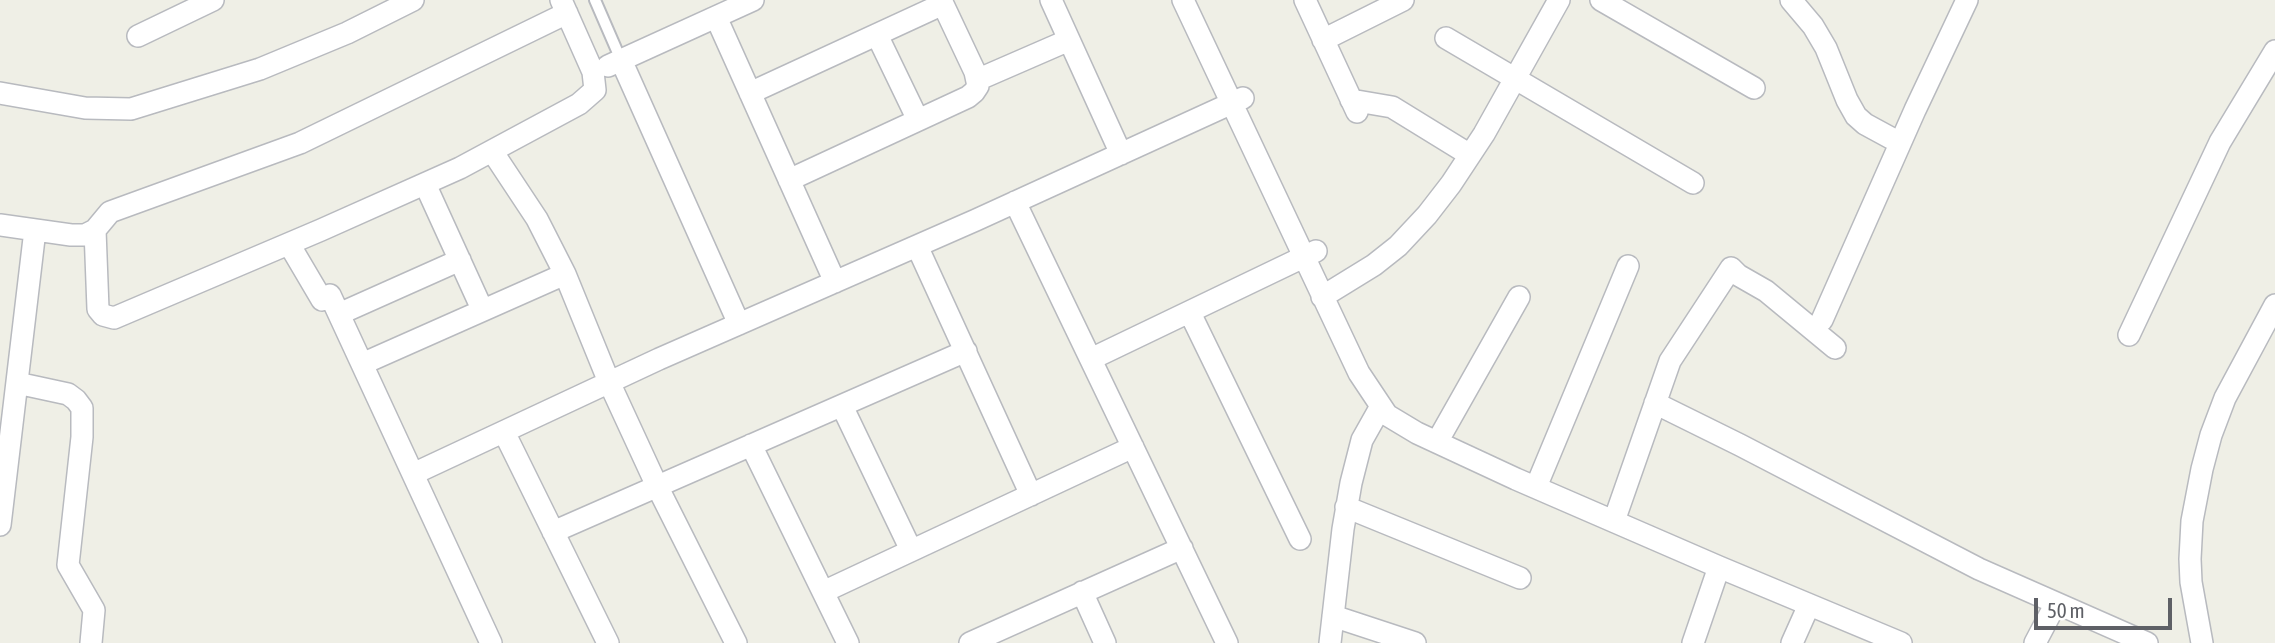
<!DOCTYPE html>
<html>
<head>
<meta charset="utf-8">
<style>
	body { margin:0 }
	#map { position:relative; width:2275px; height:643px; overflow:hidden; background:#efefe6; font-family:"Asap Condensed",sans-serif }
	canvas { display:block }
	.scale { position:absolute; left:2034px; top:598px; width:138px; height:32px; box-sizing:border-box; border:4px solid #5e6066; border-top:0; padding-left:9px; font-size:21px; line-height:24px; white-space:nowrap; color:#5e6066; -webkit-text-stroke:5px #fff; paint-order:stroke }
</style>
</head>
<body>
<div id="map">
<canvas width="2275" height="643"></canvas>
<div class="scale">50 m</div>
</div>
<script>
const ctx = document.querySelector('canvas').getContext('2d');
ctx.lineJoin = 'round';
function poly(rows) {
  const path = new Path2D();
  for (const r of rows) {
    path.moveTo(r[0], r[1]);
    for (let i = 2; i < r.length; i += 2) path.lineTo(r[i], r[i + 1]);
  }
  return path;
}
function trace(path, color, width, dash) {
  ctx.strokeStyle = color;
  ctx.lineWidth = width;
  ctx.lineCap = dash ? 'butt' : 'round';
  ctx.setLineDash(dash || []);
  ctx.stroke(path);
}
const service = poly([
	[595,0,621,60]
]);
const minor = poly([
	[1051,0,1121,154],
	[1183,0,1359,373,1387,415,1417,433,1516,479,1719,567,1901,643],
	[1305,0,1357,112],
	[1601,0,1754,88],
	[1791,0,1813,26,1826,48,1847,100,1856,116,1865,124,1900,143],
	[716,17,835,282],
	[877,35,918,120],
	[138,36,213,0],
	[1446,38,1693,183],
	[1323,40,1403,0],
	[621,60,739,324],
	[608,66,753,0],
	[977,80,1069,40],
	[0,93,85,108,131,109,260,69,347,33,413,0],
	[750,93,943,4],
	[1351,100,1392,107,1470,155],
	[492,151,537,219,565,274,609,382,657,486,736,643],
	[789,180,968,97,974,92,978,86,975,72,941,0],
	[425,184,482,309],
	[1015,202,1227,643],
	[0,225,71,235,85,235,95,230,110,212,300,143,567,13],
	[95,230,98,309,103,315,114,318,321,230,460,168,579,104,595,90,593,72,561,0],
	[289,244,322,300],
	[917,246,1031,495],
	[330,295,491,643],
	[1322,297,1374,265,1398,246,1427,215,1451,184,1484,134,1559,0],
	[1190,313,1300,539],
	[339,314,460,260],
	[1822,320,1915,110,1967,0],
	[2129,335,2220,142,2275,51],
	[1091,359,1316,251],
	[362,364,565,274],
	[17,383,68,394,76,400,82,408,82,437,68,565,94,610,91,643],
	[1655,403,1740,445,1979,569,2147,643],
	[842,406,911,550],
	[504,432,608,643],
	[1437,442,1519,297],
	[751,445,848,643],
	[413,474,659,359,976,220,1243,98],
	[1536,487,1628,266],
	[1346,507,1520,578],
	[1614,521,1670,361,1731,268,1738,275,1766,291,1835,348],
	[0,525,35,230],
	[553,532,966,351],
	[823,592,1133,447],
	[1082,592,1105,643],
	[1333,616,1415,643],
	[970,643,1182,548],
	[1330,643,1343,529,1351,483,1362,440,1380,408],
	[1693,643,1719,567],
	[1792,643,1809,605],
	[2035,643,2055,605],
	[2202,643,2191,582,2190,559,2192,521,2202,469,2211,435,2225,398,2275,305]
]);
trace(service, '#b8babf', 14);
trace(minor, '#b8babf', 24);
trace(service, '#fff', 10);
trace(minor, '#fff', 21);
</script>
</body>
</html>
